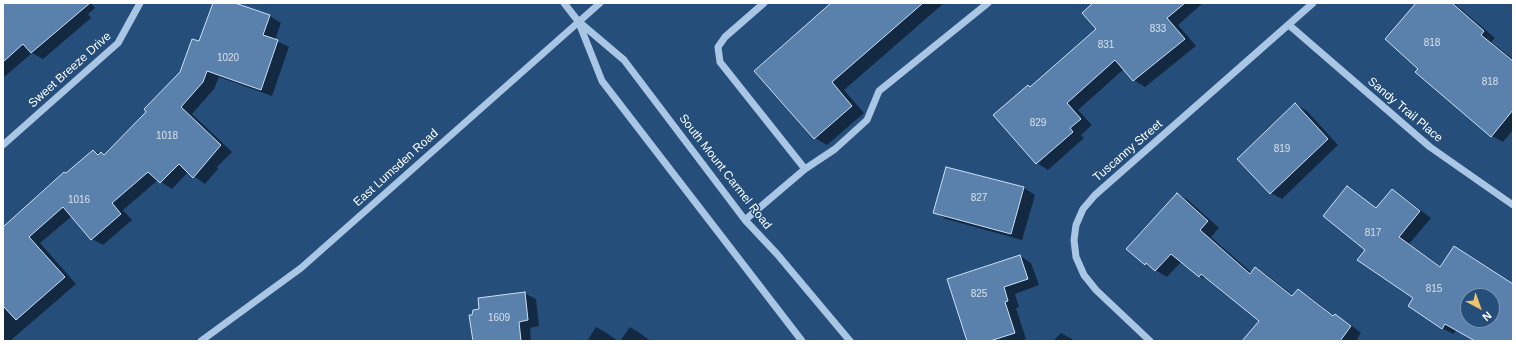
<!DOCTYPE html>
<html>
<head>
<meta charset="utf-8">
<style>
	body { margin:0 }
	#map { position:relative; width:1516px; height:344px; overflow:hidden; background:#254e7b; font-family:Helvetica,sans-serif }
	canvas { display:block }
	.frame { position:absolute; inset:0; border:4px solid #fff; pointer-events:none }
	.north { position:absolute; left:1460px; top:288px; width:40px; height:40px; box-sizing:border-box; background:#254e7b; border:1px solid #7c95b0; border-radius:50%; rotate:139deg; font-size:11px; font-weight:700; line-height:16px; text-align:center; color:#fff }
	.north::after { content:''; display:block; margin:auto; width:14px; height:18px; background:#edc46e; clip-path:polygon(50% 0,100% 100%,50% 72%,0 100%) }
</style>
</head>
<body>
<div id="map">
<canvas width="1516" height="344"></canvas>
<div class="frame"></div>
<div class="north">N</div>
</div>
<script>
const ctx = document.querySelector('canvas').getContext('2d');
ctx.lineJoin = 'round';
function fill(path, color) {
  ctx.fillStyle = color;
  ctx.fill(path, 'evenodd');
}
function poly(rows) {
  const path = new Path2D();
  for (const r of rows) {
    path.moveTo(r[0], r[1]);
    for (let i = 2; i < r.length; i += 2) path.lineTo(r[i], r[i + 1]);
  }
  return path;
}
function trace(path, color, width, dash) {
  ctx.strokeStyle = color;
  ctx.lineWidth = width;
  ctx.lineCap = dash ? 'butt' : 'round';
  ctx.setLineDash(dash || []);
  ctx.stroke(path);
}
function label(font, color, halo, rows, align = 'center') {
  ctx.font = font + ' Helvetica,sans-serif';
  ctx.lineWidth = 3;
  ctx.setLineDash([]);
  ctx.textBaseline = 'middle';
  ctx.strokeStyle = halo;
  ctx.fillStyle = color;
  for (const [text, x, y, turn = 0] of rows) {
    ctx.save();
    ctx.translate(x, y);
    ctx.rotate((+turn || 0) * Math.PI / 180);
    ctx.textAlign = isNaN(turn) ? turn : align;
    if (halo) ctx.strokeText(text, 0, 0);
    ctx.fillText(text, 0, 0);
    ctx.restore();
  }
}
const shadow = poly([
	[3,3,91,3,95,8,88,14,91,18,43,59,32,53,3,78],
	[214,3,232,3,270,16,281,23,275,40,289,47,272,96,219,77,214,89,192,114,232,152,217,167,218,169,205,184,188,172,172,189,158,180,123,210,132,220,103,245,92,239,72,216,40,243,76,284,10,341,3,341,3,228,93,151,105,155,148,112,181,72,199,43],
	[833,3,944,3,844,90,864,113,827,145,815,138],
	[1111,3,1203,3,1178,25,1196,46,1145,87,1134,80,1124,69,1078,110,1092,125,1081,135,1084,138,1048,170,1037,163,1031,88,1098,29],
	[1417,3,1454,3,1495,38,1491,42,1513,59,1513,130,1503,142,1492,136,1417,72,1419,69],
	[1295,104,1307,111,1338,145,1282,199,1271,193],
	[947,168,1024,188,1035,195,1022,240,946,219,935,212],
	[1347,188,1377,208,1392,190,1403,197,1431,218,1409,244,1441,267,1466,254,1495,272,1494,275,1513,286,1513,341,1477,341,1457,330,1453,334,1442,328,1367,250],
	[1468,296,1492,296,1492,320,1468,320],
	[1177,194,1188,200,1219,228,1211,237,1252,273,1256,268,1267,275,1294,296,1299,290,1310,297,1334,316,1346,321,1361,333,1357,339,1360,341,1244,341,1260,320,1212,281,1199,276,1182,261,1167,277,1145,264],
	[1020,256,1031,263,1039,285,1015,294,1019,307,1016,308,1026,339,1020,341,968,341],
	[524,293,536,299,539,326,530,328,531,341,474,341,480,310],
	[596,327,605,332,618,341,587,341],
	[630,327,638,332,651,341,620,341],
	[1061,333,1072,339,1074,341,1053,341]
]);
const building = poly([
	[3,3,90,3,31,53,23,44,3,62,3,3],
	[213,3,235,3,270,15,263,35,278,40,261,90,207,71,203,82,181,107,221,145,193,178,179,164,160,183,148,172,112,203,121,214,91,240,63,207,29,237,65,277,16,320,3,306,3,227,64,172,66,173,93,150,98,155,101,152,104,155,146,112,144,109,180,72,192,39,199,41,213,3],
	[831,3,923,3,832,82,852,106,814,139,754,71,831,3],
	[1093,3,1185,3,1167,18,1185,39,1133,81,1115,60,1067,103,1081,119,1070,128,1073,132,1036,164,993,115,1028,85,1030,87,1096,29,1082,13,1093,3],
	[1416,3,1452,3,1484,31,1481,35,1513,61,1513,110,1491,137,1415,72,1418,69,1385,39,1416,3],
	[1295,103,1328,139,1270,194,1237,159,1295,103],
	[946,167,1024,187,1011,234,933,213,946,167],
	[1347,186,1376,208,1392,189,1420,211,1399,237,1440,267,1454,246,1513,284,1513,341,1475,341,1445,324,1442,329,1408,306,1413,298,1357,260,1365,250,1323,216,1347,186],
	[1468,296,1492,296,1492,320,1468,320,1468,296],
	[1177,193,1208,221,1200,230,1250,274,1255,267,1292,296,1298,289,1333,316,1335,314,1351,326,1340,341,1242,341,1259,321,1201,274,1199,277,1171,254,1155,271,1146,263,1145,265,1126,249,1177,193],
	[1020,255,1028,279,1004,287,1008,301,1005,302,1015,333,990,341,967,341,947,279,1020,255],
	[525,292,528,320,519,322,521,341,473,341,469,315,472,315,473,310,479,309,478,298,525,292]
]);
const minor = poly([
	[564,3,578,21,624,60,745,220,777,254,850,341],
	[764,3,725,37,718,47,720,62,805,169],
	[579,23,602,81,802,341],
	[1289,25,1430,147,1513,205],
	[3,145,118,43,140,3],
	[745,220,805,169,835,149,867,120,879,91,988,3],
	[201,341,301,268,600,3],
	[1150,341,1096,290,1084,275,1076,257,1074,240,1076,225,1083,209,1095,195,1313,3]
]);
const numberNames = [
	["833",1158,29],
	["818",1432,43],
	["831",1106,45],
	["1020",228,58],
	["818",1490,82],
	["829",1038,123],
	["1018",167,136],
	["819",1282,149],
	["827",979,198],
	["1016",79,200],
	["817",1373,233],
	["815",1434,289],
	["825",979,294],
	["1609",499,318]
];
const streetNames = [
	["Sweet Breeze Drive",70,70,-42],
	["Sandy Trail Place",1405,110,40],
	["Tuscanny Street",1128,151,-41],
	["East Lumsden Road",396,168,-42],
	["South Mount Carmel Road",725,172,52]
];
fill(shadow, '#0007');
fill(building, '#5a81ab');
trace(building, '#ccdff4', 1);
trace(minor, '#a9c6e4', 7);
label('10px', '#d6e0ea', null, numberNames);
label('12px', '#fff', '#254e7b', streetNames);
</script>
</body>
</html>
